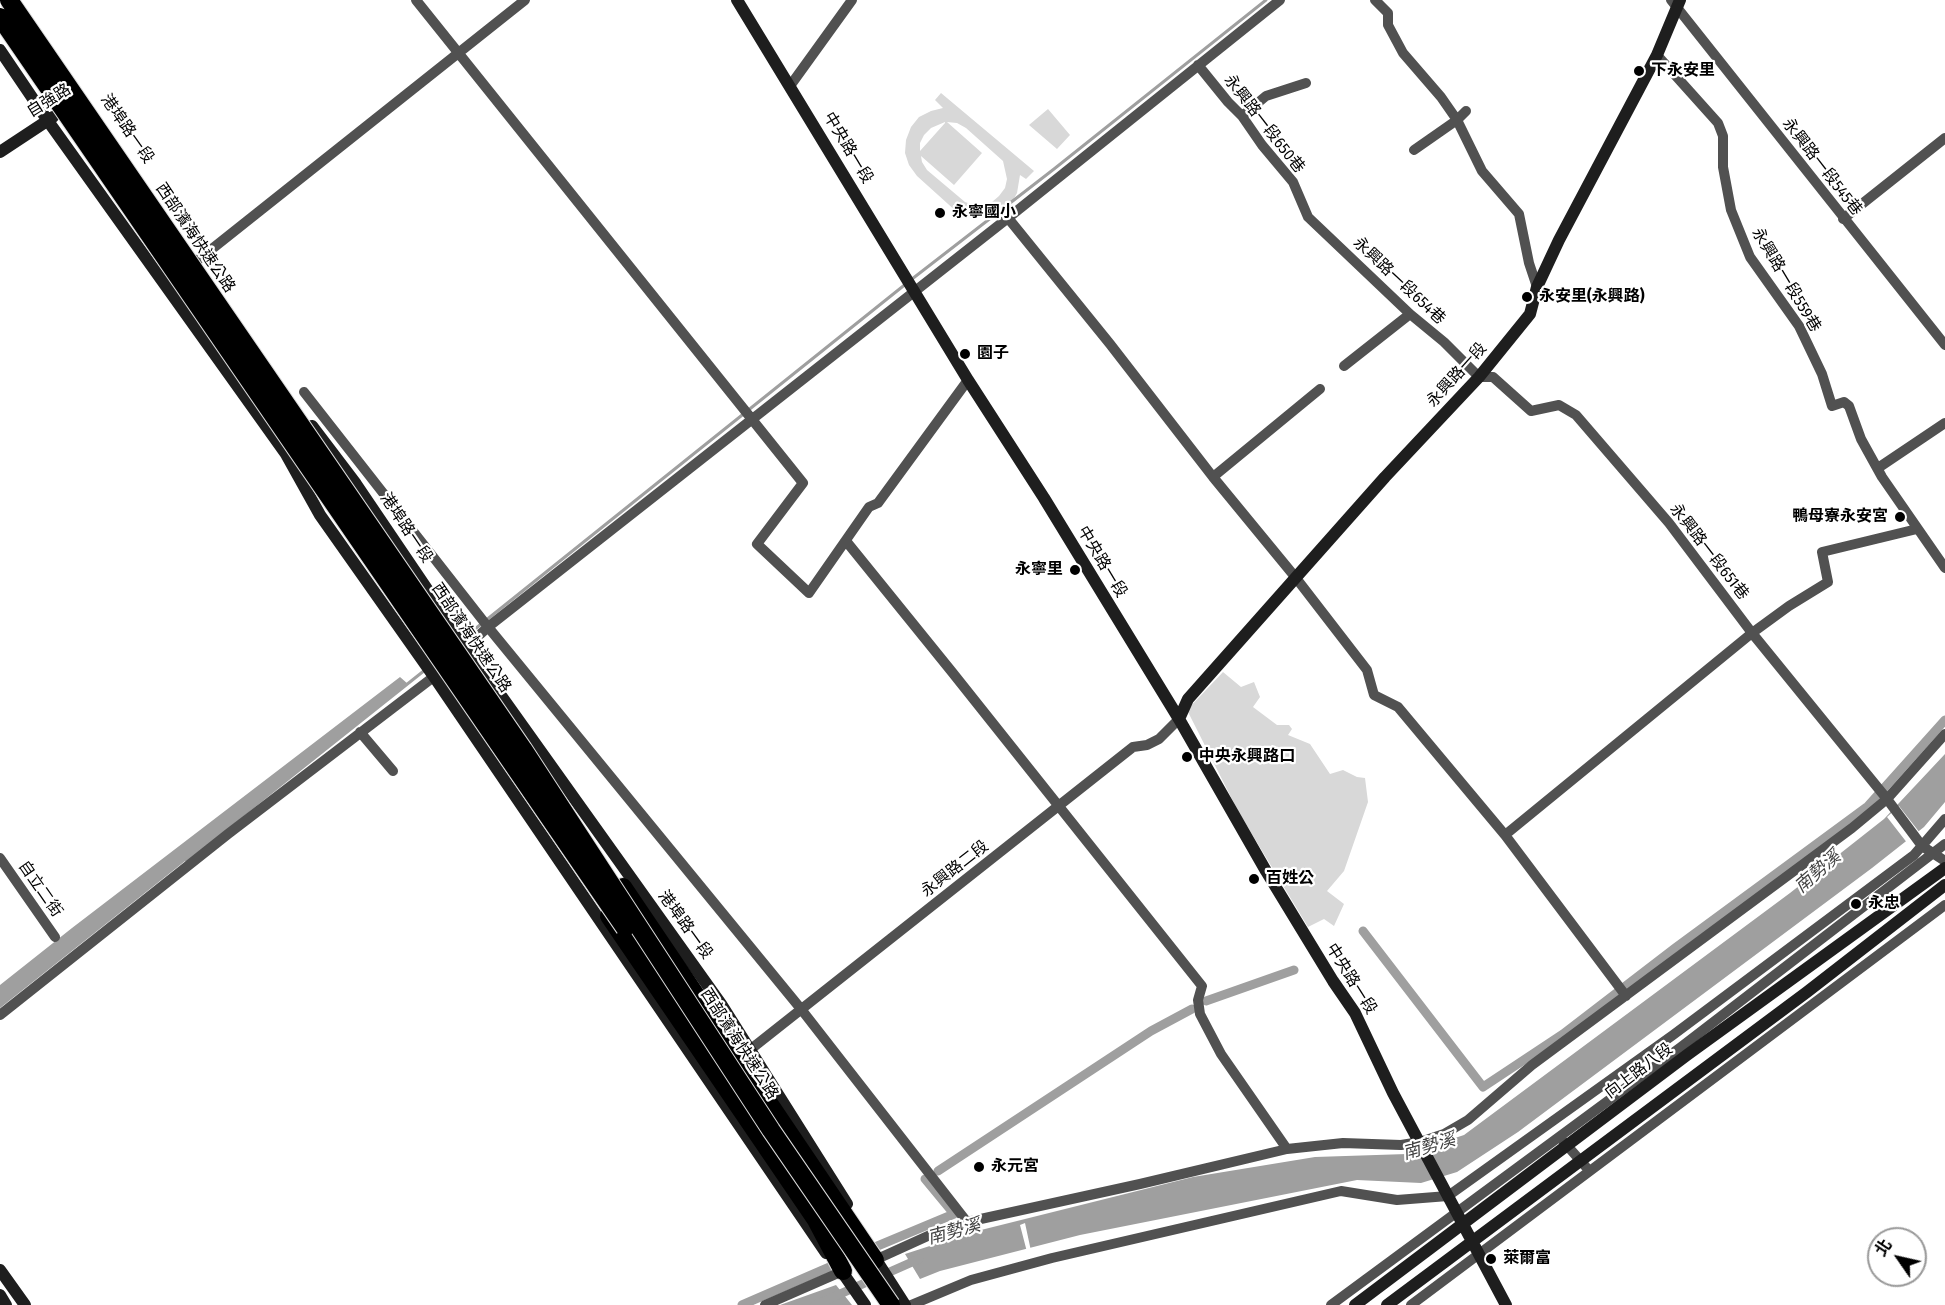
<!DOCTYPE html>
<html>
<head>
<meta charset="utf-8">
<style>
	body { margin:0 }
	#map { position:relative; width:1945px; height:1305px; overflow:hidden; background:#fff; font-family:"Fira Sans Condensed","Noto Sans TC",sans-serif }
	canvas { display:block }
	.north { position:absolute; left:1867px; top:1227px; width:60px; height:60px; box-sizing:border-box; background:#fff; border:2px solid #999; border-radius:50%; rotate:304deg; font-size:16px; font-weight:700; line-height:24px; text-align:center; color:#000 }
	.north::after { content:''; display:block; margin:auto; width:21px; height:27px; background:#000; clip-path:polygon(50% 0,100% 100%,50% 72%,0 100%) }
</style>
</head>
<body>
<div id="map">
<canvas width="1945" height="1305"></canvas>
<div class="north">北</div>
</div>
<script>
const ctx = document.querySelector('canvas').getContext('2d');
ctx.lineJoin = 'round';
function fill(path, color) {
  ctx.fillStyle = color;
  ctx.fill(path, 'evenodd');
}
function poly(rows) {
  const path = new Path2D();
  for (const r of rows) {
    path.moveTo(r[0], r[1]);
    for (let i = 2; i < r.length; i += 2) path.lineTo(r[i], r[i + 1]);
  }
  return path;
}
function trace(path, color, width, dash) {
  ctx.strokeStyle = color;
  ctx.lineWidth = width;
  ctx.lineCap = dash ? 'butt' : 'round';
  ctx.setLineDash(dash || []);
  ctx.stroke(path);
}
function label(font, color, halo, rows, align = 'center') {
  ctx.font = font + ' "Fira Sans Condensed","Noto Sans TC",sans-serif';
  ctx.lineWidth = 4.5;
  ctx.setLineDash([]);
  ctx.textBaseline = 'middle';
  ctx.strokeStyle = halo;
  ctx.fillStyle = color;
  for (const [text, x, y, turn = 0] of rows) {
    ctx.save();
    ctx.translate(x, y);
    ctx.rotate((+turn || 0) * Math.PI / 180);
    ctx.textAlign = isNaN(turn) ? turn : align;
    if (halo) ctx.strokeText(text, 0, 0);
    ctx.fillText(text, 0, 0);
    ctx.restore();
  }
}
const green = poly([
	[941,93,1034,171,1026,179,1020,175,1017,193,1011,204,1001,212,989,217,977,218,958,213,917,176,909,165,905,153,906,140,911,127,919,117,931,111,943,108,935,100],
	[945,122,945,123,920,151,920,143,924,135,931,128],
	[947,122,957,123,966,128,1003,161,1007,179,1005,188,999,196,992,202,983,205,974,205,965,202,927,170,922,162,921,156,954,185,982,153],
	[1048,109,1070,135,1057,149,1029,125],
	[1223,672,1241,687,1254,682,1260,697,1253,707,1277,725,1289,725,1292,729,1288,735,1310,744,1330,774,1343,770,1357,777,1365,778,1368,802,1344,871,1327,891,1344,904,1334,926,1324,919,1308,927,1238,811,1187,710]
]);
const water = poly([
	[400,677,408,684,0,1008,0,985,72,928],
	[1945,754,1945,802,1924,827,1872,868,1518,1132,1457,1172,1421,1183,1357,1180,1080,1235,940,1271,920,1279,905,1254,973,1232,1193,1177,1315,1157,1407,1154,1464,1135,1790,893,1884,819],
	[836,1285,852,1305,780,1305]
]);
const pier = poly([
	[1899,806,1920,833,1908,844,1887,817],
	[1025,1223,1031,1251,1027,1252,1020,1225]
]);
const stream = poly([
	[912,279,1054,169,1266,0],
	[465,637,907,283],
	[186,860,425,670]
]);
const canal = poly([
	[1363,931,1483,1087,1563,1034,1675,948,1868,806,1945,720],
	[1206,1001,1294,970],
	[938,1171,1151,1031,1192,1009],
	[875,1247,954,1214,925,1179],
	[742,1305,832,1266],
	[815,1305,919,1259]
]);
const street = poly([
	[416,0,803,483,757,544,809,593,869,507,878,503,968,380],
	[1375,0,1388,13,1388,25,1403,53,1441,97,1457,120,1482,171,1519,214,1529,263,1537,287],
	[1671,0,1945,345],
	[1657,55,1718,123,1723,136,1723,167,1731,210,1750,257,1799,326,1822,374,1832,406,1844,402,1849,406,1861,439,1882,477,1945,568],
	[1198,65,1228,102,1242,116,1262,145,1293,182,1308,217,1410,314,1444,342,1479,377,1493,377,1531,411,1559,405,1576,415,1669,523,1752,633,1887,799,1922,846,1945,861],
	[790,86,852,0],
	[1242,116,1266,96,1306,83],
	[1414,150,1457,120,1466,111],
	[1008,218,1110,344,1213,477,1296,578,1367,670,1374,695,1398,707,1505,835,1626,996],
	[1843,219,1945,138],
	[198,260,525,0],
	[1344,366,1410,314],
	[304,392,488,627,801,1009,967,1222],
	[1878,468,1945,423],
	[1213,477,1320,389],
	[846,541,952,672,1202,986,1198,1000,1200,1014,1221,1054,1287,1149],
	[462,651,488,627,1008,218,1280,0],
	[360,732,393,771],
	[1505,835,1752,633,1789,606,1828,582,1822,552,1917,529],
	[0,858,55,937],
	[0,1015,228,834,440,672],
	[751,1049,1133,747,1147,745,1159,739,1179,719],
	[1563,1141,1586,1167],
	[875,1260,930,1235,967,1222,1140,1184,1287,1149,1343,1143,1401,1145,1420,1142,1444,1134,1468,1120,1532,1065,1852,828,1887,799,1945,734],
	[765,1305,843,1271],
	[911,1305,971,1280,1052,1258,1341,1191,1397,1200,1448,1196,1673,1035,1914,855,1945,819],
	[1331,1305,1681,1047,1945,844],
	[1411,1305,1945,905]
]);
const secondary = poly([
	[737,0,968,380,1044,498,1179,719,1266,871,1333,981,1355,1013,1393,1093,1506,1305],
	[0,50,48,121,286,454,320,515,435,678,826,1253],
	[0,152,53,117],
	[312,426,356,484,467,648,721,1004,847,1204],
	[1179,719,1188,699,1385,477,1479,377,1530,314,1537,287,1559,240,1657,55,1680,0],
	[873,1255,905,1305],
	[838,1266,865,1305],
	[0,1270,25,1305],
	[0,1295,6,1305],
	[1355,1305,1687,1055,1945,868],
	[1387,1305,1807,992,1945,885]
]);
const highway = poly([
	[623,887,875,1260],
	[609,916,816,1220,843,1271]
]);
const highwayBridge = poly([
	[9,0,523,749,771,1130,891,1305],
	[0,17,625,928]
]);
const markers = [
	[1639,71,6,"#000"],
	[940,213,6,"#000"],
	[1527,297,6,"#000"],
	[965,354,6,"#000"],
	[1900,517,6,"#000"],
	[1075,570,6,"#000"],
	[1187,757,6,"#000"],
	[1254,879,6,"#000"],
	[1856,904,6,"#000"],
	[979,1167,6,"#000"],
	[1491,1259,6,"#000"]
];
const poiNames = [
	["下永安里",1651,71],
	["永寧國小",952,213],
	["永安里(永興路)",1539,297],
	["園子",977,354],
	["鴨母寮永安宮",1888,517,"right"],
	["永寧里",1063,570,"right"],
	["中央永興路口",1199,757],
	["百姓公",1266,879],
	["永忠",1868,904],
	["永元宮",991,1167],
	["萊爾富",1503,1259]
];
const streetNames = [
	["自強路",49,101,-32],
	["永興路一段650巷",1264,124,52],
	["港埠路一段",127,129,55],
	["中央路一段",848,148,59],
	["永興路一段545巷",1822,167,52],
	["西部濱海快速公路",195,238,56],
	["永興路一段559巷",1786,280,59],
	["永興路一段654巷",1399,281,43],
	["永興路一段",1457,375,-48],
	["港埠路一段",406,528,56],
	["永興路一段651巷",1709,552,52],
	["中央路一段",1102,562,59],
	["西部濱海快速公路",471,638,56],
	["永興路二段",955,869,-38],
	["自立二街",40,889,55],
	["港埠路一段",685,925,54],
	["中央路一段",1351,979,58],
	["西部濱海快速公路",739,1044,57],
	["向上路八段",1639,1071,-37]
];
const waterNames = [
	["南勢溪",1818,872,-41],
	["南勢溪",1429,1147,-16],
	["南勢溪",954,1232,-15]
];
fill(green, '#d8d8d8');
fill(water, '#9f9f9f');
fill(pier, '#fff');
trace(stream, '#9f9f9f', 3);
trace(canal, '#9f9f9f', 9);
trace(highway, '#dbdbdb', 20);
trace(street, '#515151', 10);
trace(secondary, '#1e1e1e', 12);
trace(highway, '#000', 18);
trace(highwayBridge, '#dbdbdb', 20, []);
trace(highwayBridge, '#000', 18);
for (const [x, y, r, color] of markers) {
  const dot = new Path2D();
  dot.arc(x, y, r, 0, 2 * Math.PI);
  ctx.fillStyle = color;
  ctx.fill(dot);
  trace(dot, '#fff', 2);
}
label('bold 16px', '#000', '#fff', poiNames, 'left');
label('16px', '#000', '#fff', streetNames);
label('italic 18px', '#404040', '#fff', waterNames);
</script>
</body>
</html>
